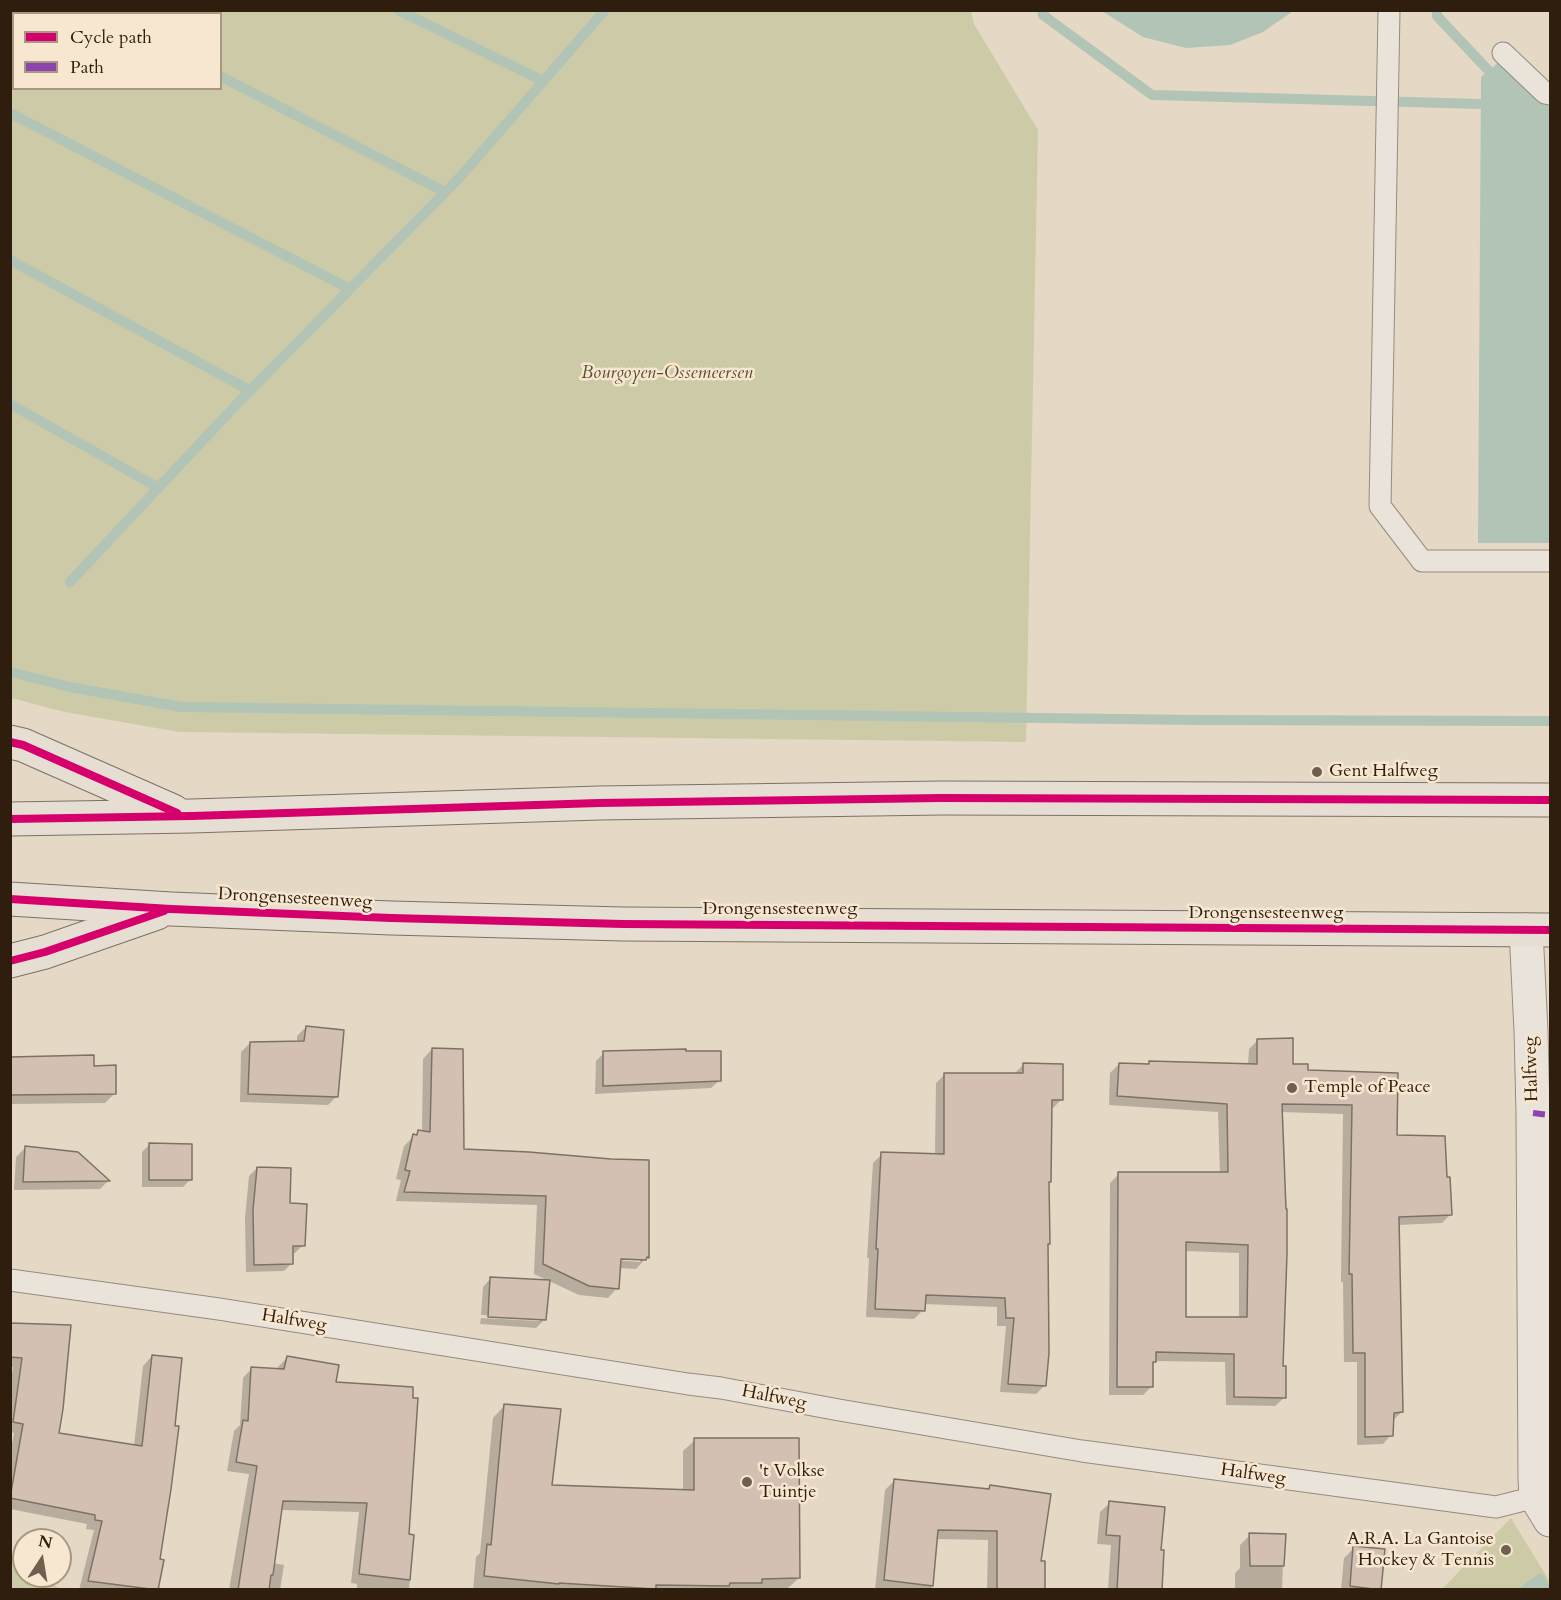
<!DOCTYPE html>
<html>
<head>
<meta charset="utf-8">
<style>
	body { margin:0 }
	#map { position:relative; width:1561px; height:1600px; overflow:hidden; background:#e5d8c5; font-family:Cardo,serif }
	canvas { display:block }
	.frame { position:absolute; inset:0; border:12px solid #2f1e0e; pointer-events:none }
	.legend { position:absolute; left:12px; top:12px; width:210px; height:78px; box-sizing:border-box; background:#f7e7d1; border:2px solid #a79783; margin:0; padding:8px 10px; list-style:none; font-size:18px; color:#2f1e0e }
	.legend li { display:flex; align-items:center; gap:12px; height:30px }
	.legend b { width:30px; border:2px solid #a79783 }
	.north { position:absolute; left:12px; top:1528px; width:60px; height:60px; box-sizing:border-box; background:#f7e7d1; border:2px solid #a79783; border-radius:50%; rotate:12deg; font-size:16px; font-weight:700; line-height:24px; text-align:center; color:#2f1e0e }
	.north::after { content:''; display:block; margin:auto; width:21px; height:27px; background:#6f5f4e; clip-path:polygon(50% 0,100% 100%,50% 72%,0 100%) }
</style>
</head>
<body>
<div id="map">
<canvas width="1561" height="1600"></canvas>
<div class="frame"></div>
<ul class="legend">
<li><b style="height:8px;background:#d6006c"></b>Cycle path</li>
<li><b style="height:8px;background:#8e44ad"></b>Path</li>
</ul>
<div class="north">N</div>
</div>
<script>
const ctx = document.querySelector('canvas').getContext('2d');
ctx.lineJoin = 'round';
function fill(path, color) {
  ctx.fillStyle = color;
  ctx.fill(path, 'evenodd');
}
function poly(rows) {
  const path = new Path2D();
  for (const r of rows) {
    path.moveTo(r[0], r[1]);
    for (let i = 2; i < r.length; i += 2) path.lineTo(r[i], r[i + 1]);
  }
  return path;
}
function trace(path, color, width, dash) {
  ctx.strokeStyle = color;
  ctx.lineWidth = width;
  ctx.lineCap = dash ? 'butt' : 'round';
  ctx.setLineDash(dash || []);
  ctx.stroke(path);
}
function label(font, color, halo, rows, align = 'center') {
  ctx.font = font + ' Cardo,serif';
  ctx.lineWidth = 5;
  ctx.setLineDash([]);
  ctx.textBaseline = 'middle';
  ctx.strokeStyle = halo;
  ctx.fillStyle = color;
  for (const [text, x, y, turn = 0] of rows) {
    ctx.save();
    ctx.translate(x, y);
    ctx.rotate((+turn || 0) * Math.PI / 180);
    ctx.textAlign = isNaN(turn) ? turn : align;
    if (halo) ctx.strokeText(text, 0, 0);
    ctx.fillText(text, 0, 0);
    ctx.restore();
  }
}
const green = poly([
	[10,11,971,11,974,24,1038,130,1026,742,179,732,65,712,11,698],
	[14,14,220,14,220,88,14,88],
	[1511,1518,1550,1582,1550,1589,1442,1589],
	[10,1562,24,1569,24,1576,36,1576,61,1589,11,1589]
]);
const water = poly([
	[1102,11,1293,11,1263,32,1230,45,1186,48,1143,37],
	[1500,61,1550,105,1550,543,1478,543,1481,77]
]);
const shadow = poly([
	[306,1027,337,1096,328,1105,240,1102,241,1052,250,1043,297,1043,297,1036],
	[1258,1040,1292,1066,1307,1071,1396,1137,1450,1215,1442,1223,1398,1225,1402,1412,1393,1420,1391,1435,1383,1444,1357,1445,1357,1362,1344,1362,1343,1282,1341,1282,1343,1114,1281,1112,1281,1367,1284,1398,1275,1406,1226,1405,1225,1362,1155,1361,1151,1364,1152,1386,1143,1395,1109,1395,1110,1183,1119,1174,1220,1174,1218,1112,1109,1105,1110,1073,1119,1064,1146,1066,1150,1062,1248,1065,1249,1049],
	[1185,1251,1239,1253,1239,1319,1185,1319],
	[432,1049,462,1150,529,1153,647,1257,636,1269,619,1268,617,1288,608,1298,579,1295,534,1274,537,1205,396,1201,401,1180,396,1179,404,1146,419,1131,422,1132,423,1059],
	[614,1257,640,1259,640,1262,613,1260],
	[604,1053,720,1080,711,1088,595,1094,596,1061],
	[10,1058,93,1067,114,1094,105,1103,10,1104],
	[1023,1065,1062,1099,1053,1108,1050,1108,1046,1246,1045,1385,1036,1394,1000,1392,1006,1326,997,1326,997,1307,924,1304,923,1310,914,1319,866,1317,869,1258,867,1258,873,1163,882,1154,935,1155,936,1083,945,1074,1014,1074],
	[150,1144,191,1179,183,1187,142,1187,142,1152],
	[25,1148,108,1181,100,1189,14,1190,16,1157],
	[257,1168,288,1205,303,1245,295,1253,292,1253,292,1263,284,1271,246,1272,245,1218,249,1176],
	[491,1278,545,1319,536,1328,480,1324,481,1318,539,1321,539,1318,481,1315,483,1287],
	[10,1324,57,1434,134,1446,143,1366,152,1356,158,1560,156,1590,79,1590,94,1530,86,1529,87,1524,10,1509,10,1455,14,1433,10,1432,10,1388,13,1367,10,1367],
	[287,1358,335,1384,408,1535,413,1536,409,1590,357,1590,357,1584,351,1583,359,1512,281,1510,273,1563,284,1565,280,1590,229,1590,249,1474,227,1471,234,1431,240,1425,243,1378,252,1368,278,1370,278,1367],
	[504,1406,550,1486,683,1491,683,1451,695,1440,799,1578,787,1589,473,1590,476,1557,480,1553,493,1418],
	[895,1480,987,1490,990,1487,1040,1563,1044,1590,987,1590,988,1540,936,1539,931,1590,875,1590,885,1490],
	[1110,1503,1160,1551,1160,1590,1108,1590,1111,1545,1097,1544,1100,1512],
	[1250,1535,1284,1536,1282,1590,1235,1590,1235,1573,1240,1568,1240,1545],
	[1354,1548,1379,1590,1341,1590,1344,1558]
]);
const stream = poly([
	[93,10,99,14],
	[398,10,543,81],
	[1042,10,1043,15,1152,95,1481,104],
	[1437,10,1437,16,1488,70],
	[220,76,445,192],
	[10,113,350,289],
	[10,260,251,391],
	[10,404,159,488],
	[70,582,236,405,461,176,605,10],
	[10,672,70,687,181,707,1197,720,1550,721],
	[1525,1590,1540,1579,1546,1590]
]);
const building = poly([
	[306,1026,344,1030,338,1097,248,1094,250,1042,304,1041,306,1026],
	[1293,1038,1293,1064,1308,1064,1308,1070,1398,1073,1397,1135,1445,1136,1447,1177,1450,1177,1452,1215,1399,1217,1403,1412,1394,1413,1393,1436,1365,1437,1365,1353,1353,1353,1352,1274,1349,1274,1352,1105,1282,1104,1286,1209,1287,1209,1287,1254,1283,1366,1286,1366,1286,1398,1234,1397,1234,1354,1156,1352,1156,1362,1153,1362,1153,1387,1117,1387,1118,1172,1228,1172,1227,1104,1117,1096,1119,1063,1149,1064,1149,1061,1257,1064,1257,1039,1293,1038],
	[1186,1242,1248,1245,1247,1317,1186,1317,1186,1242],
	[432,1048,463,1049,464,1149,529,1152,611,1159,649,1160,649,1258,647,1257,646,1260,621,1259,619,1289,589,1286,543,1264,546,1196,404,1192,410,1171,405,1170,413,1134,417,1135,418,1130,430,1132,432,1048],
	[686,1049,686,1051,721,1051,721,1081,603,1086,603,1051,686,1049],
	[94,1055,94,1066,116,1065,116,1094,10,1095,10,1057,94,1055],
	[1023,1063,1063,1064,1063,1100,1052,1100,1051,1182,1049,1182,1050,1244,1048,1244,1049,1353,1046,1386,1008,1384,1014,1318,1006,1318,1005,1298,926,1295,925,1311,875,1309,878,1249,876,1249,881,1152,944,1154,944,1073,1023,1073,1023,1063],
	[149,1143,192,1144,192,1180,149,1180,149,1143],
	[25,1146,78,1152,110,1181,23,1182,25,1146],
	[257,1167,291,1168,290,1203,307,1204,305,1246,293,1246,293,1264,254,1265,253,1210,257,1167],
	[490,1277,550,1280,546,1320,488,1317,490,1277],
	[10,1323,71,1325,63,1409,59,1433,142,1446,152,1355,182,1358,175,1426,179,1426,171,1489,160,1559,164,1560,158,1590,88,1581,102,1521,95,1520,95,1515,10,1498,23,1424,13,1422,22,1358,10,1357,10,1323],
	[287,1356,339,1365,336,1382,413,1387,413,1398,418,1398,409,1534,414,1535,410,1580,359,1574,367,1503,283,1501,273,1575,271,1575,269,1590,238,1590,257,1466,236,1462,243,1420,248,1421,251,1367,284,1369,287,1356],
	[504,1404,561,1409,552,1485,694,1490,694,1438,799,1438,800,1578,762,1579,762,1583,730,1583,729,1586,656,1585,656,1589,559,1583,559,1584,484,1576,487,1544,491,1545,504,1404],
	[894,1479,989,1489,990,1485,1051,1494,1041,1561,1045,1561,1045,1590,997,1590,997,1531,938,1530,933,1586,884,1580,894,1479],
	[1109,1501,1165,1507,1161,1550,1164,1550,1162,1590,1117,1590,1120,1536,1106,1535,1109,1501],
	[1249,1533,1286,1534,1284,1566,1250,1566,1249,1533],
	[1353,1546,1385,1549,1381,1590,1350,1586,1353,1546]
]);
const lane = poly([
	[1389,10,1380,506,1422,561,1550,561],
	[1503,53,1545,93,1550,94],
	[10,1280,219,1309,688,1384,721,1388,839,1410,1082,1451,1496,1507,1536,1497]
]);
const street = poly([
	[1526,930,1531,1031,1533,1113,1535,1479,1536,1497,1550,1520]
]);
const highway = poly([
	[10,742,23,745,173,811],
	[10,819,192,816,599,803,941,798,1550,800],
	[10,899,171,909,391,918,623,924,1550,930],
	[10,961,45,952,157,913]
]);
const quiet = poly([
	[1533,1113,1550,1115]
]);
const cycleway = poly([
	[10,742,23,745,177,813],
	[10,819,192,816,599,803,941,798,1550,800],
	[10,899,171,909,391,918,623,924,1550,930],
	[10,961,45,952,164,911]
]);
const markers = [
	[1317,772,6,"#6f5f4e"],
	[1292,1088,6,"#6f5f4e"],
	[747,1482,6,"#6f5f4e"],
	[1506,1550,6,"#6f5f4e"]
];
const parkNames = [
	["Bourgoyen-Ossemeersen",667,374]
];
const poiNames = [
	["Gent Halfweg",1329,772],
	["Temple of Peace",1304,1088],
	["'t Volkse",759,1472],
	["Tuintje",759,1493],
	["A.R.A. La Gantoise",1494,1540,"right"],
	["Hockey & Tennis",1494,1561,"right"]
];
const streetNames = [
	["Drongensesteenweg",295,899,3],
	["Drongensesteenweg",780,910],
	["Drongensesteenweg",1266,914],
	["Halfweg",1532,1069,-92],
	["Halfweg",294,1321,9],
	["Halfweg",774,1398,11],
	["Halfweg",1253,1475,8]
];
fill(green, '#cdcba7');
fill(water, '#b1c4b6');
fill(shadow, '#0003');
trace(stream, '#b1c4b6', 10);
fill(building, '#d3c0b3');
trace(building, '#7b7266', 1.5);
trace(lane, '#958b7f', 23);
trace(street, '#958b7f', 35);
trace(highway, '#7b7266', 35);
trace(lane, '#eae3d9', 21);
trace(street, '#eae3d9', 33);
trace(highway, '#e6ded3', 33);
trace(quiet, '#8e44ad', 6, [12, 6]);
trace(cycleway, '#d6006c', 8);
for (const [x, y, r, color] of markers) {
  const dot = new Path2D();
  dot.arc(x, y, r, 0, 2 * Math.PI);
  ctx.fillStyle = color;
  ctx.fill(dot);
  trace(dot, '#f7e7d1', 2);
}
label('italic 18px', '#594f35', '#f7e7d1', parkNames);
label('18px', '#2f1e0e', '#f7e7d1', poiNames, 'left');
label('18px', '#2f1e0e', '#f7e7d1', streetNames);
</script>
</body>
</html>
